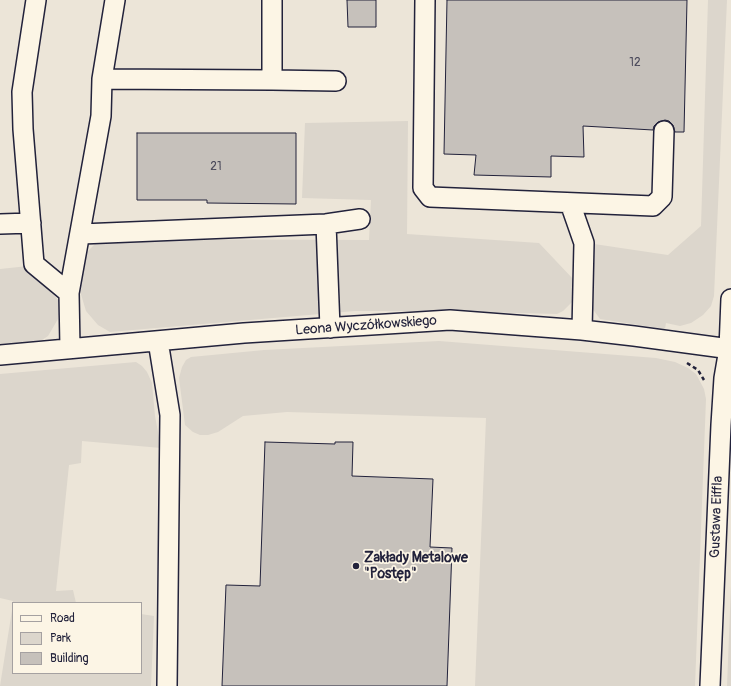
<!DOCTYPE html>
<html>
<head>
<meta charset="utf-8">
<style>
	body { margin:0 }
	#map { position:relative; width:731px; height:686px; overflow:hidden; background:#fcf5e5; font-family:Pangolin,sans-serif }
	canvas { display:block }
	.legend { position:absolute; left:12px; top:602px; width:130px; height:72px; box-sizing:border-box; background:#fcf5e5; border:1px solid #a5a1a1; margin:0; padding:5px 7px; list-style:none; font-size:12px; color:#22223b }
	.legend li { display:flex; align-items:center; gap:8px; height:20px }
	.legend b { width:20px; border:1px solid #a5a1a1 }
</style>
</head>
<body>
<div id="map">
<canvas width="731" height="686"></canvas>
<ul class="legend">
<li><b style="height:5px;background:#fcf5e5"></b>Road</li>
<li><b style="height:11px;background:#dcd6cc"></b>Park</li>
<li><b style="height:11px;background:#c6c1bb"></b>Building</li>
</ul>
</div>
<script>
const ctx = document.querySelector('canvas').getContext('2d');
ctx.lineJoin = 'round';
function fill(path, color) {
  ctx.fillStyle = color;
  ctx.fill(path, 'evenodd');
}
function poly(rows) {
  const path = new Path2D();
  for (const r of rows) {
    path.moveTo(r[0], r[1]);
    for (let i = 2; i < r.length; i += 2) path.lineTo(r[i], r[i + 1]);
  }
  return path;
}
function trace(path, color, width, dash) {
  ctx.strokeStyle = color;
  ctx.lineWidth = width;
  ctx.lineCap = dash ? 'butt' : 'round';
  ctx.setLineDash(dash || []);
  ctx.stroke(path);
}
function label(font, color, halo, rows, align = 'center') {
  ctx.font = font + ' Pangolin,sans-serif';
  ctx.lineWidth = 3.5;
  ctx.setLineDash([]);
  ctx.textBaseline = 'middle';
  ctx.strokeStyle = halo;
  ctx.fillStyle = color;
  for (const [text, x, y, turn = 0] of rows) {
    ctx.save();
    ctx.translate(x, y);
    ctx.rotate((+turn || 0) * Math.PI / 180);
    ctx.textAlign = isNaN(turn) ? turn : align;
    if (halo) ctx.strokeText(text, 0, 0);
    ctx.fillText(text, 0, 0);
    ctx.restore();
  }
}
const built = poly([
	[0,0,731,0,731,686,0,686],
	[13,603,141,603,141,673,13,673]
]);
const green = poly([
	[708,0,727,0,714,296,711,306,703,315,691,323,680,326,666,323,665,329,600,319,592,308,589,301,594,244,668,255,701,226],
	[408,121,407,234,539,243,573,279,572,302,563,311,557,314,441,311,355,311,110,332,98,325,86,311,80,291,87,252,96,243,108,239,369,240,371,200,302,198,305,123],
	[28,266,59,301,60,310,58,319,48,336,42,340,0,344,0,269],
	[439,341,656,358,675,362,688,368,696,374,704,389,706,399,695,686,475,686,486,418,287,412,243,416,218,432,208,435,200,435,193,432,185,425,179,378,182,367,186,360,191,357,264,350],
	[136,362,142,366,147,372,152,383,155,416,161,448,82,441,81,463,69,465,56,591,73,590,76,603,13,603,13,601,0,598,0,374],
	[731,586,731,686,727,686],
	[13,604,13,673,141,673,141,614,154,616,151,686,0,686]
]);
const building = poly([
	[347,0,376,0,376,27,348,27,347,0],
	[447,0,687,0,684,132,675,132,673,125,669,121,665,120,658,122,654,126,653,130,583,126,584,157,551,156,551,177,474,175,476,155,444,154,447,0],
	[137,133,296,133,296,204,207,203,207,200,137,200,137,133],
	[265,442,335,444,335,442,353,442,352,476,433,479,430,547,452,548,447,686,222,686,226,585,260,586,265,442]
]);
const path = poly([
	[687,363,698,370,704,380]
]);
const minor = poly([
	[36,0,22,92,23,129,34,264,69,293],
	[272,0,272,80],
	[425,0,423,188,430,197,653,206,662,197,664,131],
	[102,79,272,80,336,81],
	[570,203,584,243,582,330],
	[0,224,31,223],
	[326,224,330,328],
	[81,234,326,224,360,219],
	[158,341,170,415,167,686],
	[70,348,69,293,101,116,102,79,115,0],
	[0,355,244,333,450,320,582,330,634,336,731,349],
	[710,686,721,425,724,378,729,349,731,299]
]);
const markers = [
	[356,566,4,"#22223b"]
];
const numberNames = [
	["12",635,63],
	["21",216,167]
];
const streetNames = [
	["Leona Wyczółkowskiego",366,326,-4],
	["Gustawa Eiffla",717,517,-88]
];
const poiNames = [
	["Zakłady Metalowe",364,558],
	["\"Postęp\"",364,574]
];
fill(built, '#ece5d8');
fill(green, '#dcd6cc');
fill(building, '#c6c1bb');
trace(building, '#22223b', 1);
trace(minor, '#22223b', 22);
trace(path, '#22223b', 2.5, [4, 3]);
trace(minor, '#fcf5e5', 19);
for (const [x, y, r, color] of markers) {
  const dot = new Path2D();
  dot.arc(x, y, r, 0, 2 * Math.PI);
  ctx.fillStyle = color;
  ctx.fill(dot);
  trace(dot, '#fcf5e5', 1.5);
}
label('12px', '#4b4a5b', null, numberNames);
label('14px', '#22223b', '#fcf5e5', streetNames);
label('bold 14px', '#22223b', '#fcf5e5', poiNames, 'left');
</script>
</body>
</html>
